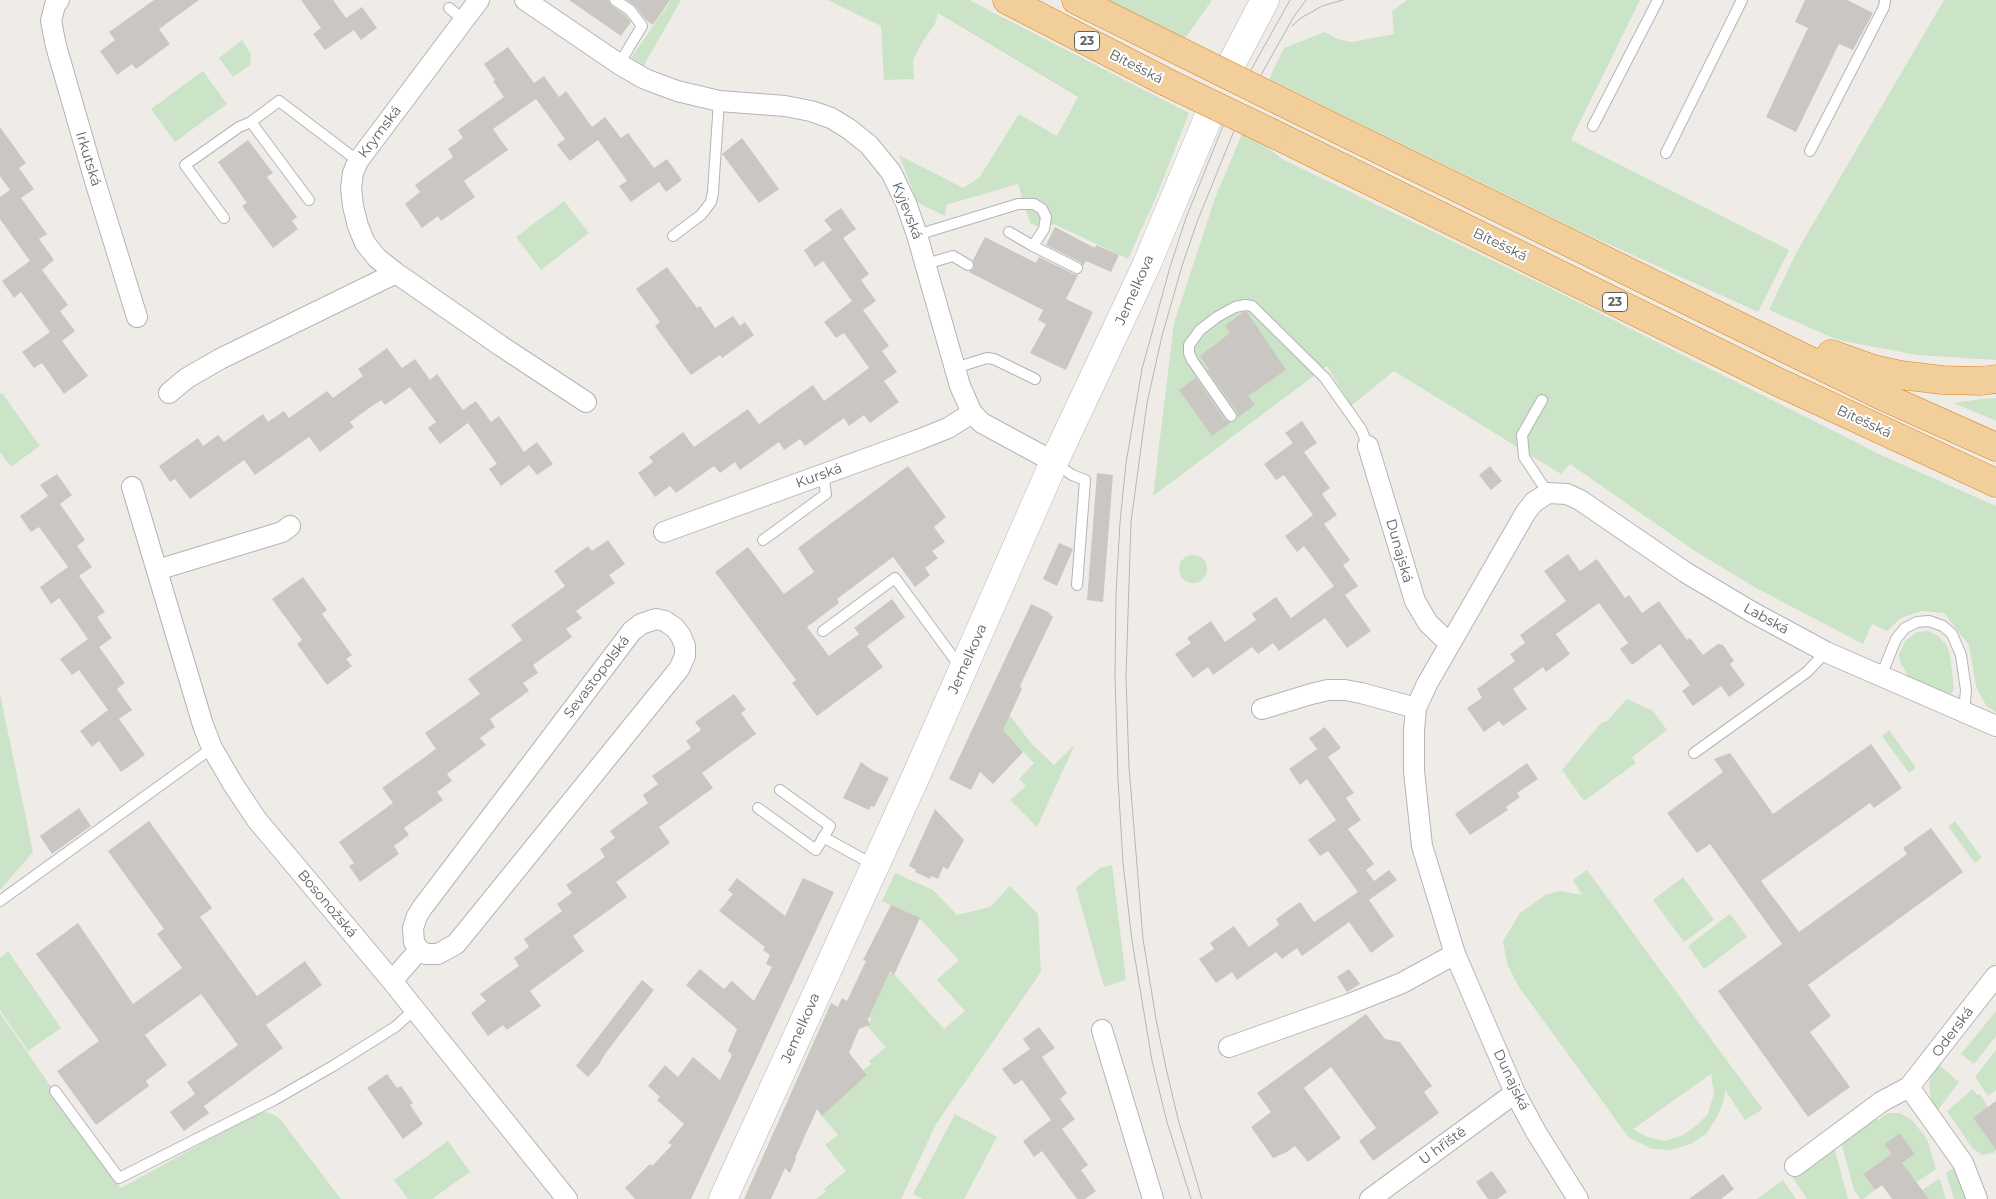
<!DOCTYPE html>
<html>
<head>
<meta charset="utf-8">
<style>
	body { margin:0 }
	canvas { display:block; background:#efece7 }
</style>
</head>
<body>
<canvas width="1996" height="1199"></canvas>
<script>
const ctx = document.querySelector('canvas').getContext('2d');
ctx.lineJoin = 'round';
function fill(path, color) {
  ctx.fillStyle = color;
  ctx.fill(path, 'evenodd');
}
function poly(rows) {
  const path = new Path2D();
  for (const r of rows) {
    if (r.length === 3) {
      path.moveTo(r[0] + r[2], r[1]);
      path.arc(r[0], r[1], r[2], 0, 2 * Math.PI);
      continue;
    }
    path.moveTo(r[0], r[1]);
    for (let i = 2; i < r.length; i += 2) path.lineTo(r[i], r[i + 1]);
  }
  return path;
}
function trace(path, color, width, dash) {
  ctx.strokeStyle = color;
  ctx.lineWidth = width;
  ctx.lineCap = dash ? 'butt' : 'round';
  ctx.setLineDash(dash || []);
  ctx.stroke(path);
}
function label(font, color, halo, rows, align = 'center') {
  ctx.font = font + ' Montserrat,sans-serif';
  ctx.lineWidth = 4;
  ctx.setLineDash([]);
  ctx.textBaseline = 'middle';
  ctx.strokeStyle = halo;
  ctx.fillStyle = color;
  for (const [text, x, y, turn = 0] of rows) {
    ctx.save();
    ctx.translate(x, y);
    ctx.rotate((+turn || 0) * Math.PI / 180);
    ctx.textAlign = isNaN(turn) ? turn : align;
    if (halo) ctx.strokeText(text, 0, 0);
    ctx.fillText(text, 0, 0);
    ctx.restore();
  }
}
const green = poly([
	[669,0,681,0,643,67,631,58,670,2],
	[828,0,969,0,1189,113,1157,195,1128,259,1054,224,1044,229,1030,223,1018,184,946,205,945,216,922,205,917,201,899,155,963,188,979,178,1019,114,1057,136,1078,97,938,13,935,24,921,44,913,60,914,79,884,80,881,26],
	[1101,0,1212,0,1184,40],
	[1407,0,1640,0,1571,140,1789,250,1758,312,1582,232,1269,79,1284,48,1325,32,1337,39,1352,42,1394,34,1392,11],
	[1944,0,1996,0,1996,360,1917,355,1838,340,1769,310,1797,251],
	[242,40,251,54,250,65,233,77,219,58],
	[203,71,227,104,175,142,151,109],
	[1242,134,1267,147,1282,159,1554,290,1881,455,1996,506,1996,712,1987,707,1976,687,1969,645,1944,613,1922,611,1901,618,1887,631,1872,624,1863,644,1756,588,1695,551,1570,464,1561,474,1394,371,1351,406,1327,366,1153,496,1174,323,1215,198],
	[564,201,589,233,541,270,516,237],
	[2,393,40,446,11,467,0,452,0,394],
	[1996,398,1996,421,1954,403,1982,399],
	[1193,569,14],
	[1928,631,1938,636,1947,645,1950,656,1954,689,1951,694,1949,695,1910,679,1900,662,1899,654,1905,641,1917,632],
	[0,694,33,852,0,890],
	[1627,699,1653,711,1667,730,1632,757,1636,763,1584,801,1562,770,1601,723,1607,721],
	[1008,713,1031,743,1054,765,1075,744,1037,827,1010,800,1026,786,1019,779,1034,763,1000,727],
	[1889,730,1916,768,1909,773,1882,736],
	[1955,821,1982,858,1975,863,1948,826],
	[1112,865,1126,980,1104,987,1076,888,1100,868],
	[1587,870,1688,1008,1763,1109,1745,1120,1725,1090,1724,1100,1717,1117,1706,1134,1691,1144,1671,1150,1652,1149,1629,1138,1519,987,1507,964,1503,941,1520,913,1547,894,1561,891,1582,895,1573,880],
	[1711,1074,1714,1093,1708,1114,1697,1125,1683,1135,1665,1141,1647,1137,1633,1129],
	[895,873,933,890,957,915,990,907,1010,886,1038,914,1041,972,936,1124,901,1199,815,1199,826,1192,824,1189,846,1171,825,1145,838,1135,822,1116,867,1075,863,1070,871,1064,869,1061,886,1047,868,1027,871,1019,862,1008,871,1012,885,982,887,971,894,974,944,1029,965,1011,937,980,959,960,920,919,882,901],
	[1683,877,1714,920,1684,942,1653,900],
	[1730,914,1747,937,1704,969,1688,946],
	[8,951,61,1028,28,1051,0,1010,0,958],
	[1996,1011,1996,1036,1974,1064,1961,1054],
	[0,1013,121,1188,261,1111,272,1114,280,1119,341,1199,0,1199],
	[1996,1050,1996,1090,1988,1096,1975,1077],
	[1938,1064,1959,1082,1937,1111,1931,1099,1929,1086,1931,1074],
	[1973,1089,1977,1095,1980,1094,1988,1107,1973,1118,1996,1150,1994,1153,1983,1155,1973,1149,1947,1111],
	[1873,1113,1878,1120,1888,1113,1900,1113,1912,1120,1927,1139,1936,1169,1914,1184,1900,1165,1915,1154,1900,1133,1884,1144,1891,1154,1863,1174,1875,1190,1863,1199,1860,1199,1854,1190,1840,1138],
	[955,1114,997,1137,964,1199,922,1199,913,1194],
	[448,1141,470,1172,432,1199,408,1199,394,1180],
	[1833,1143,1848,1199,1807,1199,1791,1175],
	[1956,1166,1968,1199,1954,1199,1946,1173],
	[1938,1179,1940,1180,1946,1199,1928,1199,1922,1190],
	[1783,1180,1796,1199,1757,1199]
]);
const building = poly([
	[154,0,199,0,159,29,170,44,136,69,132,64,117,75,100,51,115,40,109,32],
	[301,0,333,0,346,18,362,7,377,28,361,40,354,30,325,50,313,34,321,28],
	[569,0,608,0,611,5,625,15,631,22,621,36],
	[627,0,670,0,653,25,647,21,635,6],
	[1805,0,1847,0,1873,13,1853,50,1839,44,1796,132,1766,117,1808,28,1795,22],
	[508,47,534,83,544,76,559,97,566,91,592,127,605,117,621,138,628,133,654,168,667,159,682,180,666,192,659,182,631,202,619,186,627,181,598,140,570,161,557,145,565,139,536,99,493,129,508,150,464,181,475,197,441,221,438,216,422,228,405,204,420,192,415,185,453,157,448,149,463,138,458,130,504,97,493,81,495,80,484,64],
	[0,127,26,163,19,168,34,189,21,198,47,234,39,239,54,260,42,270,68,305,60,311,75,331,62,341,88,376,64,394,42,363,34,368,22,352,50,332,21,292,14,298,2,281,30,261,0,219,0,197,10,190,0,176],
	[742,138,779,189,759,203,722,154],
	[248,140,273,173,267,177,297,217,292,221,298,229,273,248,242,206,247,203,218,162],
	[841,208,856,229,843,238,869,274,861,280,876,301,863,310,889,346,882,351,897,372,884,381,899,402,870,423,864,415,849,426,844,418,805,446,800,439,784,450,779,442,740,470,735,462,720,473,714,466,676,493,670,486,655,497,638,473,653,462,649,457,683,432,694,447,748,409,759,424,813,385,824,401,869,368,844,333,836,338,824,322,852,301,823,261,815,267,804,250,832,230,824,220],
	[1055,227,1095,248,1096,245,1119,255,1111,272,1086,261,1083,266,1080,262,1046,245],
	[985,237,1036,263,1039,257,1074,274,1078,275,1066,299,1093,312,1066,370,1030,353,1046,324,1038,320,1043,310,969,272,974,268,973,260],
	[667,267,697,308,700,306,715,328,733,316,740,326,745,322,754,335,722,358,720,355,691,375,655,326,660,322,636,289],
	[1243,312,1247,312,1286,370,1248,396,1255,405,1238,417,1237,412,1207,370,1209,369,1200,356,1230,333,1225,326],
	[387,348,402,368,415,359,430,380,437,374,463,410,476,401,491,422,499,416,524,452,537,442,553,464,537,475,529,465,501,486,489,469,497,464,468,423,440,444,428,428,436,422,410,387,385,405,381,400,365,411,350,422,354,427,320,452,309,437,255,475,244,460,190,499,175,479,170,482,159,466,198,438,203,446,218,435,224,442,263,414,268,422,284,411,289,418,327,391,333,398,363,376,358,369],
	[1196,378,1225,420,1230,423,1212,436,1179,390],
	[1302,421,1317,443,1304,452,1330,488,1322,494,1337,515,1324,524,1350,560,1343,565,1358,586,1345,595,1371,631,1347,648,1325,618,1279,651,1273,643,1258,654,1252,647,1213,675,1208,667,1193,678,1175,654,1191,643,1187,638,1211,621,1225,642,1256,620,1252,614,1276,597,1291,618,1334,586,1304,546,1297,552,1285,536,1313,515,1284,475,1276,480,1264,464,1293,443,1285,433],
	[908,466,946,517,934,527,945,542,932,551,938,558,925,568,930,575,915,587,893,557,837,599,839,603,807,627,829,656,859,634,854,628,892,599,905,617,867,646,883,667,817,716,792,683,796,680,715,572,748,547,784,594,814,572,798,548],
	[1490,466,1502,481,1491,490,1479,475],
	[1097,473,1113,475,1103,602,1087,600],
	[57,474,72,495,60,504,85,540,77,546,92,567,79,576,105,612,97,617,112,638,99,647,125,683,117,689,132,710,119,719,145,755,121,772,99,741,92,747,80,731,108,710,79,670,72,675,60,659,88,639,59,598,51,604,40,587,68,567,39,527,31,532,20,516,48,496,40,485],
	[608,540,625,564,609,575,615,583,576,611,582,618,566,629,572,637,533,665,538,673,523,683,529,691,490,719,495,727,480,738,486,745,447,774,452,781,437,792,443,800,404,828,409,835,394,846,399,854,360,882,349,866,354,863,339,842,393,803,382,788,436,749,425,733,480,694,468,679,522,640,511,625,565,586,554,571,588,546,592,551],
	[1059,543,1073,549,1057,586,1043,579],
	[1568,554,1580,571,1597,559,1625,598,1629,595,1642,613,1659,601,1687,640,1690,638,1703,655,1718,644,1723,645,1734,661,1730,664,1745,685,1729,697,1721,686,1693,706,1682,691,1690,685,1660,644,1632,665,1620,649,1628,643,1599,603,1556,634,1570,654,1546,672,1543,667,1513,689,1527,709,1503,726,1499,721,1484,732,1467,708,1482,698,1477,689,1515,661,1510,654,1525,643,1520,635,1566,601,1544,571],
	[303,577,327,610,322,614,352,655,346,659,352,666,327,685,297,644,302,640,272,599],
	[1031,604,1048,612,1053,617,1020,686,1022,689,1003,730,1023,752,993,784,980,772,971,790,949,779],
	[734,694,746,710,741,713,756,734,702,773,713,788,659,827,670,843,616,882,627,897,573,936,584,951,530,991,541,1006,507,1030,503,1025,488,1036,471,1013,486,1001,480,994,519,966,514,958,529,947,524,939,562,911,557,904,572,893,566,885,605,857,600,849,615,838,610,831,648,803,643,795,658,784,652,776,691,748,686,741,701,730,695,722],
	[1325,727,1341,748,1328,757,1354,793,1346,798,1361,820,1348,829,1374,864,1366,870,1374,881,1389,870,1397,880,1369,900,1394,936,1371,953,1349,922,1302,956,1297,948,1282,959,1276,952,1237,980,1232,972,1216,983,1199,959,1214,949,1210,943,1234,926,1249,947,1279,925,1276,919,1300,902,1314,922,1358,892,1328,851,1320,856,1308,840,1336,820,1307,779,1300,785,1289,769,1317,749,1309,738],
	[1871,744,1902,788,1874,808,1870,803,1761,881,1799,932,1907,854,1903,848,1931,828,1963,872,1808,985,1831,1016,1810,1032,1850,1087,1808,1117,1718,991,1782,944,1710,844,1697,853,1667,813,1723,772,1714,759,1730,753,1773,814],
	[861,762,872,770,889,778,874,807,871,806,869,810,843,798],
	[1527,763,1538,779,1517,793,1520,797,1506,807,1508,810,1470,835,1455,814],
	[79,808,91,826,52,854,40,836],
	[935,809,964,840,948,869,943,867,938,879,931,876,930,879,915,872,916,870,909,866],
	[149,821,212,908,200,917,257,996,305,961,322,985,266,1025,283,1048,204,1106,209,1113,184,1131,170,1112,195,1094,187,1082,238,1045,201,994,145,1035,167,1065,146,1081,149,1086,96,1125,57,1071,99,1041,36,954,78,923,133,1004,182,968,157,934,164,929,108,851],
	[737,878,785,916,803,878,834,892,691,1199,635,1199,625,1188,650,1164,652,1166,672,1145,668,1143,684,1124,657,1100,660,1097,648,1086,665,1065,678,1077,693,1057,720,1080,732,1055,728,1051,737,1029,686,985,700,969,724,989,732,981,754,1001,772,967,766,964,770,955,763,950,765,947,719,911,733,894,728,890],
	[891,905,920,918,894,975,890,971,868,1019,870,1025,859,1029,849,1053,867,1075,822,1116,817,1109,795,1158,796,1159,790,1173,785,1168,771,1199,744,1199,831,1003,838,1007,842,998,847,1001,866,961,863,960],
	[1349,969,1360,984,1347,992,1337,977],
	[642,980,654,990,605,1054,598,1066,588,1077,576,1066],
	[1366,1014,1385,1039,1400,1042,1432,1086,1424,1092,1439,1113,1373,1161,1359,1141,1376,1128,1331,1067,1304,1088,1341,1138,1308,1162,1295,1146,1287,1152,1273,1158,1251,1127,1271,1112,1257,1093],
	[1039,1027,1055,1048,1042,1057,1067,1093,1060,1099,1075,1119,1062,1129,1088,1165,1081,1170,1096,1191,1085,1199,1077,1199,1042,1151,1034,1157,1023,1141,1051,1120,1022,1080,1014,1085,1002,1069,1030,1049,1023,1039],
	[387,1074,397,1088,401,1086,413,1103,410,1105,423,1124,403,1139,367,1088],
	[1996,1101,1996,1150,1973,1118],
	[1900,1133,1915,1154,1902,1163,1929,1199,1892,1199,1882,1185,1875,1190,1863,1174,1891,1154,1884,1144],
	[1492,1171,1507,1192,1497,1199,1488,1199,1476,1182],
	[1723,1174,1734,1189,1721,1199,1689,1199]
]);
const lane = poly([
	[615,0,630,10,642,26,619,64],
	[449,8,464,20],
	[1593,126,1658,0],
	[1810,151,1884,7,1885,0],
	[1666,153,1742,0],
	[309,200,251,122,279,101,358,161],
	[224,218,185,165,239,127,251,122],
	[1009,232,1033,246],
	[917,235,1018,204,1034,204,1042,209,1046,217,1044,229,1033,246,1077,268],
	[673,236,701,215,711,202,713,192,719,101],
	[926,264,953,256,968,265],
	[955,368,987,358,994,359,1035,379],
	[1542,400,1522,435,1524,457,1548,493],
	[1231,416,1192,360,1189,353,1189,345,1200,330,1217,317,1235,307,1245,305,1252,306,1325,378,1361,429,1368,446],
	[1055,463,1072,475,1085,480,1077,585],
	[763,540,826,494,823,474],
	[823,631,895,578,961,668],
	[1881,676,1896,639,1905,628,1917,622,1929,621,1943,626,1952,634,1961,655,1966,690,1964,712],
	[1694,753,1807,672,1826,652],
	[758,808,816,850,830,826,780,790],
	[823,837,874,865],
	[0,901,212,748],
	[55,1091,119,1178,274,1100,333,1066,395,1027,414,1010]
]);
const street = poly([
	[59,0,55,5,51,21,56,46,95,181,137,317],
	[479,0,358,161,353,173,351,188,353,206,358,226,365,243,377,258,396,273,501,346,586,402],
	[525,0,619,64,645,79,677,91,719,101,785,106,811,111,831,118,849,129,869,145,891,172,906,203,917,235,960,386,972,413,982,423,1054,462],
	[169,393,187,378,220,359,396,273],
	[1368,446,1415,601,1428,623,1450,644],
	[132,487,203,725,212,748,233,784,257,820,392,981,567,1199],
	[664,532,918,440,948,428,972,413],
	[157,570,282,532,290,526],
	[656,619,665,621,675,628,681,636,685,646,685,656,679,669,456,944,438,954,426,954,419,950,414,942,413,928,417,916,422,908,632,631,641,624,656,619],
	[1262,709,1311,694,1328,690,1345,690,1361,693,1416,708],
	[392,981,419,950],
	[1102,1030,1153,1199],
	[1229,1047,1347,1005,1402,983,1455,954],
	[1909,1087,1963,1163,1977,1199],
	[1795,1166,1881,1102,1909,1087,1996,976],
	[1370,1199,1515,1093],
	[1578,1199,1536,1132,1515,1093,1455,954,1422,846,1414,771,1414,731,1416,708,1427,684,1526,512,1534,502,1548,493,1567,494,1580,500,1685,572,1752,612,1826,652,1996,726]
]);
const secondary = poly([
	[1233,61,1265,0],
	[723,1199,916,776,1054,462,1146,266,1208,118]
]);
const highway = poly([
	[1007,0,1166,82],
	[1076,0,1181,52],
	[1284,103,1882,396,1996,447],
	[1272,133,1778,382,1996,483],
	[1831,354,1873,369,1901,375,1942,380,1981,381,1996,379]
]);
const tram = poly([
	[1292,26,1301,18,1322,6,1343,0],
	[1251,70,1290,0],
	[1261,75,1293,18,1306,0],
	[1191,1199,1167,1122,1152,1061,1132,941,1123,863,1118,779,1115,676,1116,594,1120,522,1126,463,1142,369,1170,267,1186,218,1223,126],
	[1202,1199,1178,1119,1166,1068,1156,1019,1143,939,1129,767,1126,677,1131,522,1147,403,1162,336,1182,266,1197,222,1234,131]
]);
const highwayBridge = poly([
	[1181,52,1284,103],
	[1166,82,1272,133]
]);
const shields = [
	[1087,41,25],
	[1615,302,25]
];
const shieldNames = [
	["23",1087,41],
	["23",1615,302]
];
const streetNames = [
	["Bítešská",1136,67,27],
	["Krymská",380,132,-53],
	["Irkutská",88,159,73],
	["Kyjevská",907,211,69],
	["Bítešská",1500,245,26],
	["Jemelkova",1135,290,-66],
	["Bítešská",1864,422,25],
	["Kurská",819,476,-20],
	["Dunajská",1399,551,74],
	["Labská",1766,619,29],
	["Jemelkova",968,659,-66],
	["Sevastopolská",597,677,-53],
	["Bosonožská",327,904,50],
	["Jemelkova",801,1028,-66],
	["Oderská",1953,1032,-53],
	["Dunajská",1511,1080,65],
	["U hřiště",1443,1146,-36]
];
fill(green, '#cbe3c7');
fill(building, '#cac7c3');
trace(lane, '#b2b5b7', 12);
trace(street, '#b2b5b7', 22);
trace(secondary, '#b1b5b8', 29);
trace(highway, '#dc821a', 29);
trace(lane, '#fff', 10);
trace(street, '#fff', 20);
trace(secondary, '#fff', 28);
trace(highway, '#f2ce9b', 28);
trace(tram, '#b4b5b5', 1);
trace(highwayBridge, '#dc821a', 29, []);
trace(highwayBridge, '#f2ce9b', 28);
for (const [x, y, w] of shields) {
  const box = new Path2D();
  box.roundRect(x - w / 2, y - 9.5, w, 19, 4);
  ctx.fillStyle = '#fff';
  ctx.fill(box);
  trace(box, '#5e6365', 1);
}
label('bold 12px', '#5e6365', null, shieldNames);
label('14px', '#5e6365', '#fff', streetNames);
</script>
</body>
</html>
